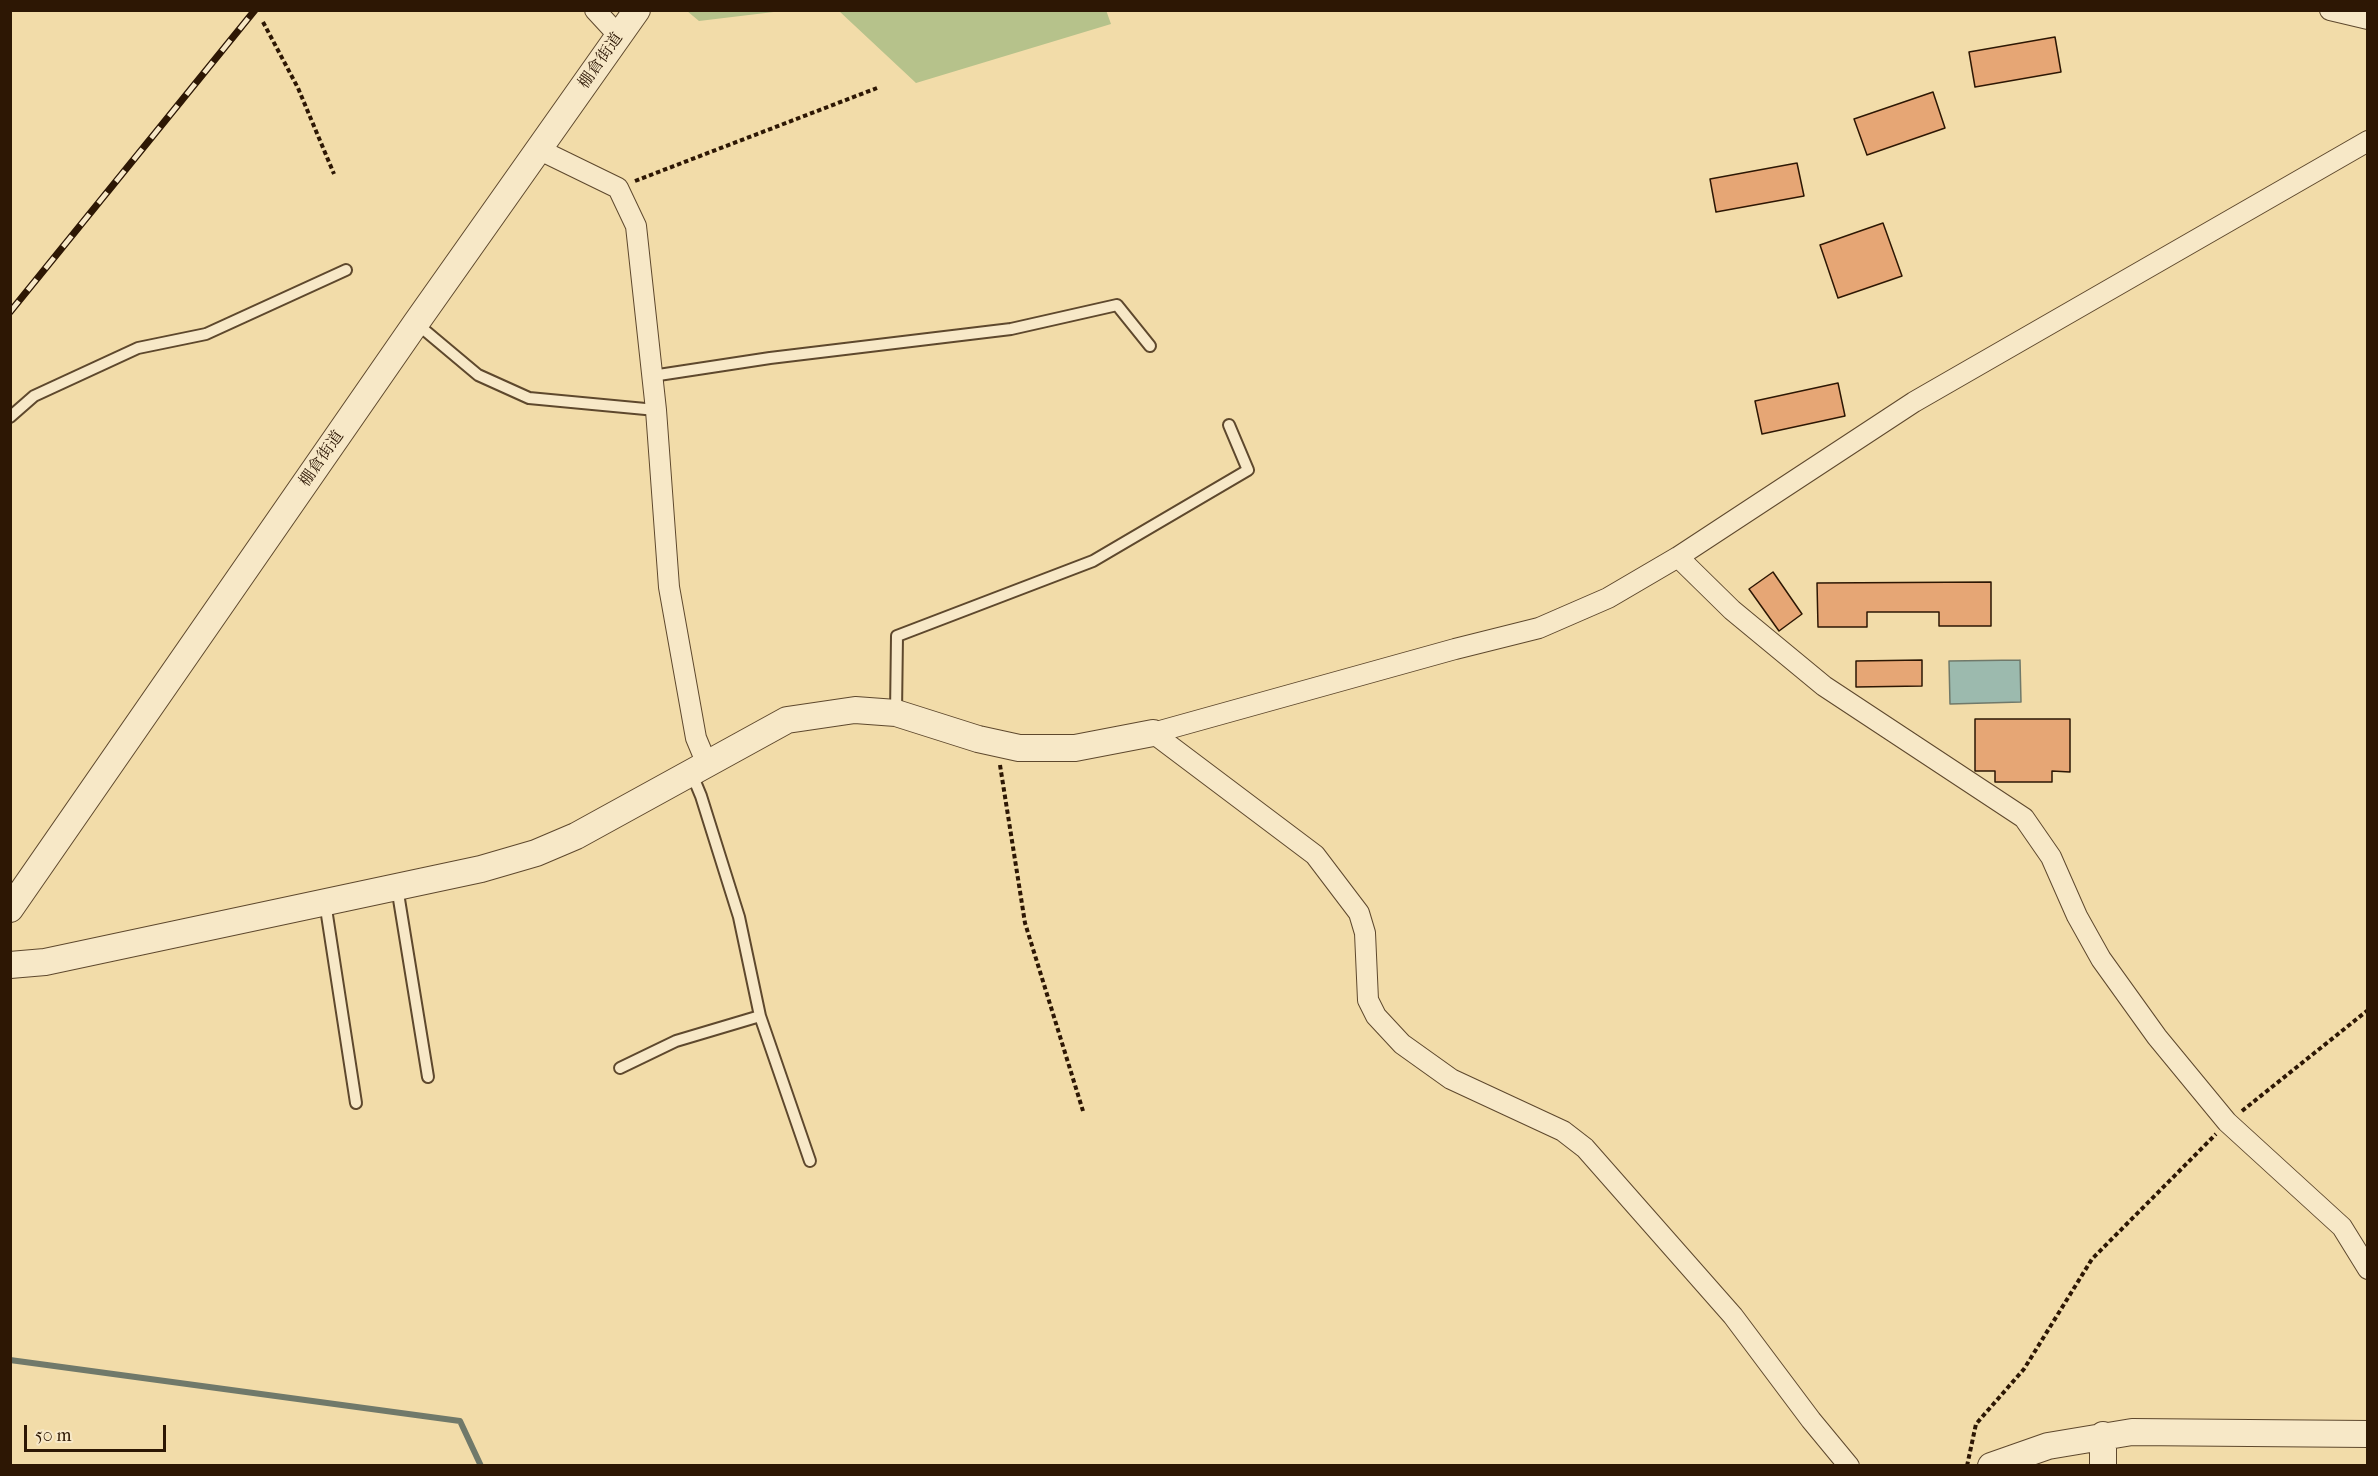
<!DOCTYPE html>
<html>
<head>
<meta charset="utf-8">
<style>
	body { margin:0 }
	#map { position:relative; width:2378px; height:1476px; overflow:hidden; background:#f2dca9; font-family:"IM FELL French Canon",serif }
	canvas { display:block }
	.frame { position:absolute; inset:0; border:12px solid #2d1704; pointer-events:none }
	.scale { position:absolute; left:24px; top:1425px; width:142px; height:27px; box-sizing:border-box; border:3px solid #2d1704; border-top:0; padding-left:8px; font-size:18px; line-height:21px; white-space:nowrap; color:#2d1704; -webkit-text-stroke:4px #f7e8c7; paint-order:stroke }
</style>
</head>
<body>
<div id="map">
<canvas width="2378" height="1476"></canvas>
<div class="frame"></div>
<div class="scale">50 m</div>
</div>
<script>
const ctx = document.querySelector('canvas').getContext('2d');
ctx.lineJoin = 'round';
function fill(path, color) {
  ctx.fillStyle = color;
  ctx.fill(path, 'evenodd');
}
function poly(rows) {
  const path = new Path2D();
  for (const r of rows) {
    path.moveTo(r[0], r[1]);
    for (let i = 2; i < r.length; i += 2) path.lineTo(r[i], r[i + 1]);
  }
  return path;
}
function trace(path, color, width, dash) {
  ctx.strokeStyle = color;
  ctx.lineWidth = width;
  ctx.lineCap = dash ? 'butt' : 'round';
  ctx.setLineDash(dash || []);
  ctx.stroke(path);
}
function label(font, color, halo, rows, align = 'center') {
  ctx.font = font + ' "IM FELL French Canon","Noto Serif JP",serif';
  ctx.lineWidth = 4.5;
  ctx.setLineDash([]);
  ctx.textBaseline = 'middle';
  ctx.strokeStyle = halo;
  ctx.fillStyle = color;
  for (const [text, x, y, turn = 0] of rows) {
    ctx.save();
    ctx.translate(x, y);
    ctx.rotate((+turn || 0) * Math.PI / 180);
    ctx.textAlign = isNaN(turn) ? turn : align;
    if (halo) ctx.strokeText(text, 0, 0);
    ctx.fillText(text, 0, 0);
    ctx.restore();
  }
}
const green = poly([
	[1106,10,1111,24,916,83,839,11],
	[687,11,782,11,699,21]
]);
const water = poly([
	[2020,660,2021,702,1950,704,1949,661,2020,660]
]);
const stream = poly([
	[10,1360,460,1421,481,1466]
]);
const building = poly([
	[2055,37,2061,72,1975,87,1969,52,2055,37],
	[1933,92,1945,128,1867,155,1854,119,1933,92],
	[1797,163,1804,196,1716,212,1710,179,1797,163],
	[1883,223,1902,276,1838,298,1820,245,1883,223],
	[1838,383,1845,416,1762,434,1755,401,1838,383],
	[1773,572,1802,614,1779,631,1749,589,1773,572],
	[1991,582,1991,626,1939,626,1939,612,1867,612,1867,627,1818,627,1817,583,1991,582],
	[1922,660,1922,686,1856,687,1856,661,1922,660],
	[1975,719,2070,719,2070,772,2052,771,2052,782,1995,782,1995,771,1975,771,1975,719]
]);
const path = poly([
	[263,22,298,88,334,174],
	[635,181,877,88],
	[1000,765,1025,923,1083,1111],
	[2242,1111,2368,1010],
	[1967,1466,1976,1424,2024,1369,2092,1259,2216,1134]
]);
const service = poly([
	[416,323,478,375,529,398,656,410],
	[652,376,770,358,1011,329,1117,305,1150,346],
	[10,417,34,396,138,348,206,334,346,270],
	[896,713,897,636,1093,561,1248,470,1229,425],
	[691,772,701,796,739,917,760,1016,810,1161],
	[397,887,428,1077],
	[325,902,356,1103],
	[620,1068,676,1041,760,1016]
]);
const minor = poly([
	[595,10,619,36],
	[2330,10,2368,19],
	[540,150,618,188,636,226,656,410,669,587,696,738,706,762],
	[1678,557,1732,610,1824,686,2024,818,2051,857,2077,916,2101,959,2157,1037,2227,1122,2342,1227,2368,1269],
	[1153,733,1455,649,1539,628,1608,598,1678,557,1914,402,2368,141],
	[1153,733,1315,855,1359,913,1365,933,1368,1000,1376,1016,1402,1044,1451,1079,1563,1131,1585,1148,1733,1316,1811,1420,1849,1466]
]);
const tertiary = poly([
	[10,909,416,323,637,10],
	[10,965,45,962,481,869,536,853,576,836,787,720,855,710,896,713,978,739,1019,748,1075,748,1153,733],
	[1991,1466,2048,1446,2132,1432,2368,1434],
	[2103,1466,2103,1435]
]);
const rail = poly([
	[10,312,255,10]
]);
const streetNames = [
	["棚倉街道",601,61,-55],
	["棚倉街道",322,459,-55]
];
fill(green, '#b6c28b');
fill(water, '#9cbaae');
trace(water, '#70796a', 1.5);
trace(stream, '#70796a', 6);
fill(building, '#e6a675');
trace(building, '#2d1704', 1.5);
trace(service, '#5e482d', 14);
trace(minor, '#5e482d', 22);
trace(tertiary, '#5e482d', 28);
trace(path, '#2d1704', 4, [4.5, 3]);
trace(service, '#f7e8c7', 10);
trace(minor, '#f7e8c7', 20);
trace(tertiary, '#f7e8c7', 26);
trace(rail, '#2d1704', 7);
trace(rail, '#f7e8c7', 4.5, [14]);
label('16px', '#2d1704', '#f7e8c7', streetNames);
</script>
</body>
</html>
